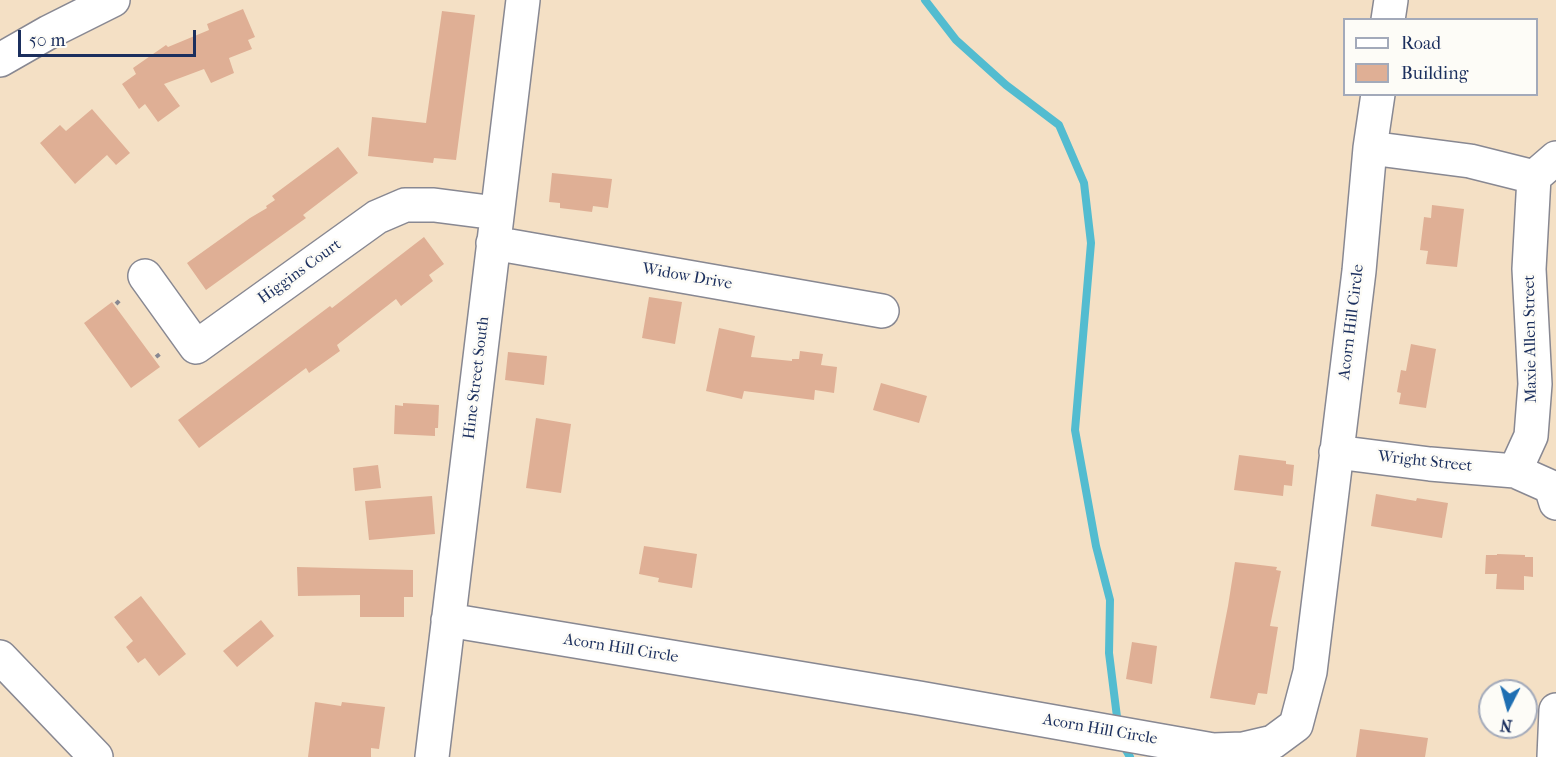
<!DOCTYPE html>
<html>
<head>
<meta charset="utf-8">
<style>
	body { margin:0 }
	#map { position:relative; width:1556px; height:757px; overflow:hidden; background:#f4e0c5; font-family:"IM FELL French Canon",serif }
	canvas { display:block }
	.legend { position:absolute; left:1343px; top:18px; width:195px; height:78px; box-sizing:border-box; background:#fdfcf7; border:2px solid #a3aaba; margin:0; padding:8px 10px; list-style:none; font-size:18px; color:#1b2f5e }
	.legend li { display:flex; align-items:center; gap:12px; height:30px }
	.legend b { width:30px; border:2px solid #a3aaba }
	.north { position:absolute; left:1478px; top:679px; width:60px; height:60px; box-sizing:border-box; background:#fdfcf7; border:2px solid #a3aaba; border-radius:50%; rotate:186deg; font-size:16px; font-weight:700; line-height:24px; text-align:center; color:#1b2f5e }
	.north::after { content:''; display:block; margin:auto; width:21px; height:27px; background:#1f6fb2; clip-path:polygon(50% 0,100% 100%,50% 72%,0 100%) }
	.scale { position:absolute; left:18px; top:30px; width:178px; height:27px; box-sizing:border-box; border:3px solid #1b2f5e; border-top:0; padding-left:8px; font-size:18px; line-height:21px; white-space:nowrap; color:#1b2f5e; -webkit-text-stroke:4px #fdfcf7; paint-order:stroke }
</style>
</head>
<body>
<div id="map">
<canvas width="1556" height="757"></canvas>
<ul class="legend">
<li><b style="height:8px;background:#fff"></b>Road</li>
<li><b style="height:16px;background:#dfaf95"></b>Building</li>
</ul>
<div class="north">N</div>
<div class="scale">50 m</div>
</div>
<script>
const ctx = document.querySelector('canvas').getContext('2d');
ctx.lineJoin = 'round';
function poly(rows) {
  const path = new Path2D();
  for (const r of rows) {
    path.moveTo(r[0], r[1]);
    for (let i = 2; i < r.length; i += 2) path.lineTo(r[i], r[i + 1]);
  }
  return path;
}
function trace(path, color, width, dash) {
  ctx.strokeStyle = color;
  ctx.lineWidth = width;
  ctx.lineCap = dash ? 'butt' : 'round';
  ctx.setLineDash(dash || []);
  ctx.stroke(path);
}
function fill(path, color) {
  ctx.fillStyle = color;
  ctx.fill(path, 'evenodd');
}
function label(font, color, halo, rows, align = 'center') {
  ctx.font = font + ' "IM FELL French Canon",serif';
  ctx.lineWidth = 5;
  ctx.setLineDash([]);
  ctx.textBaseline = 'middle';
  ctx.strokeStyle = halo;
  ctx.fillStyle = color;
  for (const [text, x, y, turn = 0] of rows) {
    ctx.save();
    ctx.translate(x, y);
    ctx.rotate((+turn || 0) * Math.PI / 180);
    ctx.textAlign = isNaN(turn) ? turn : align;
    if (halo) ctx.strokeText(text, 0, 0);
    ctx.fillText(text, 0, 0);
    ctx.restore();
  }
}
const stream = poly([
	[925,0,956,40,1006,85,1059,125,1084,183,1091,243,1075,430,1096,546,1110,600,1109,653,1118,725],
	[1122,743,1130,757]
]);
const building = poly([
	[243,9,255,37,248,40,252,49,229,58,234,73,211,83,204,69,164,84,180,106,158,122,145,104,139,109,122,84,136,74,133,68,166,45,168,47,209,30,207,24],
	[442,11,475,15,456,160,434,158,433,163,368,156,372,117,426,123],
	[92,109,130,153,116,165,107,155,75,184,40,143,60,125,66,131],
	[338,147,358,173,303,215,306,218,206,290,187,263,250,218,267,208,266,206,275,200,272,196],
	[552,173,612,179,608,208,593,206,592,212,560,208,560,203,549,202],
	[1432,205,1464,209,1457,267,1426,264,1428,251,1420,250,1424,217,1431,218],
	[424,237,444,264,429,275,433,281,401,306,396,299,337,345,340,351,309,373,306,368,199,448,178,420,330,306,332,308],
	[649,297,682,302,675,344,642,338],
	[112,302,160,367,131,388,84,323],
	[719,328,755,336,751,357,792,361,792,359,799,359,800,351,823,354,821,365,837,367,834,393,815,390,814,400,744,391,742,399,706,391],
	[1411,344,1436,349,1426,408,1399,404,1401,393,1397,392,1401,370,1406,371],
	[508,352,547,356,544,385,505,380],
	[881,383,927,396,919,423,873,410],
	[403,403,439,405,438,428,435,428,435,436,394,434,395,405,403,406],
	[536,418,571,424,561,493,526,488],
	[1239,455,1286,461,1286,464,1294,465,1292,486,1284,485,1283,496,1234,490],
	[378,465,381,488,355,491,353,468],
	[1376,494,1416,501,1417,498,1448,503,1442,538,1371,526],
	[432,496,435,534,369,540,365,501],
	[644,546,697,554,692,588,658,582,659,578,639,574],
	[1497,554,1525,555,1525,557,1533,557,1533,577,1524,576,1524,590,1496,589,1497,574,1485,574,1486,555,1497,555],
	[1235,562,1277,567,1276,570,1281,571,1270,626,1278,627,1267,694,1258,693,1255,705,1210,698,1228,606],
	[297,567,413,570,413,597,404,597,404,617,360,617,360,595,298,596],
	[141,596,186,654,159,676,145,658,138,663,126,647,133,641,114,617],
	[261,620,274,636,237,667,223,651],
	[1132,642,1157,646,1152,684,1126,679],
	[315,702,341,706,342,702,385,707,379,749,371,748,371,757,308,757],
	[1360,729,1428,738,1425,757,1356,757]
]);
const path = poly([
	[116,304,121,299],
	[156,357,161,353]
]);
const minor = poly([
	[1388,20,1391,0],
	[0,60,49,32,113,0],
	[1370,148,1470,161,1534,177],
	[493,243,882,311],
	[145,276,196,347,377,217,405,205,434,205,496,213],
	[1336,452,1430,464,1515,471,1551,487,1556,503],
	[1515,471,1531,436,1535,384,1529,269,1534,177,1556,158],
	[448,620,919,698,1213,750,1243,749,1273,742,1296,725,1310,672,1359,271,1370,148,1378,94],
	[0,657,96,757],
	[432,757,523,0],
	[1554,757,1556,710]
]);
const streetNames = [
	["Higgins Court",300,272,-36],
	["Widow Drive",687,277,10],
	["Acorn Hill Circle",1352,322,-83],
	["Maxie Allen Street",1531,339,-91],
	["Hine Street South",477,378,-83],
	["Wright Street",1425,462,6],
	["Acorn Hill Circle",621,649,9],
	["Acorn Hill Circle",1100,730,10]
];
trace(stream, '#53bcd0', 8);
fill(building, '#dfaf95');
trace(minor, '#888892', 36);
trace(path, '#888892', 4, [4.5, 4.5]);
trace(minor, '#fff', 33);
label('16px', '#1b2f5e', '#fdfcf7', streetNames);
</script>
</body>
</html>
